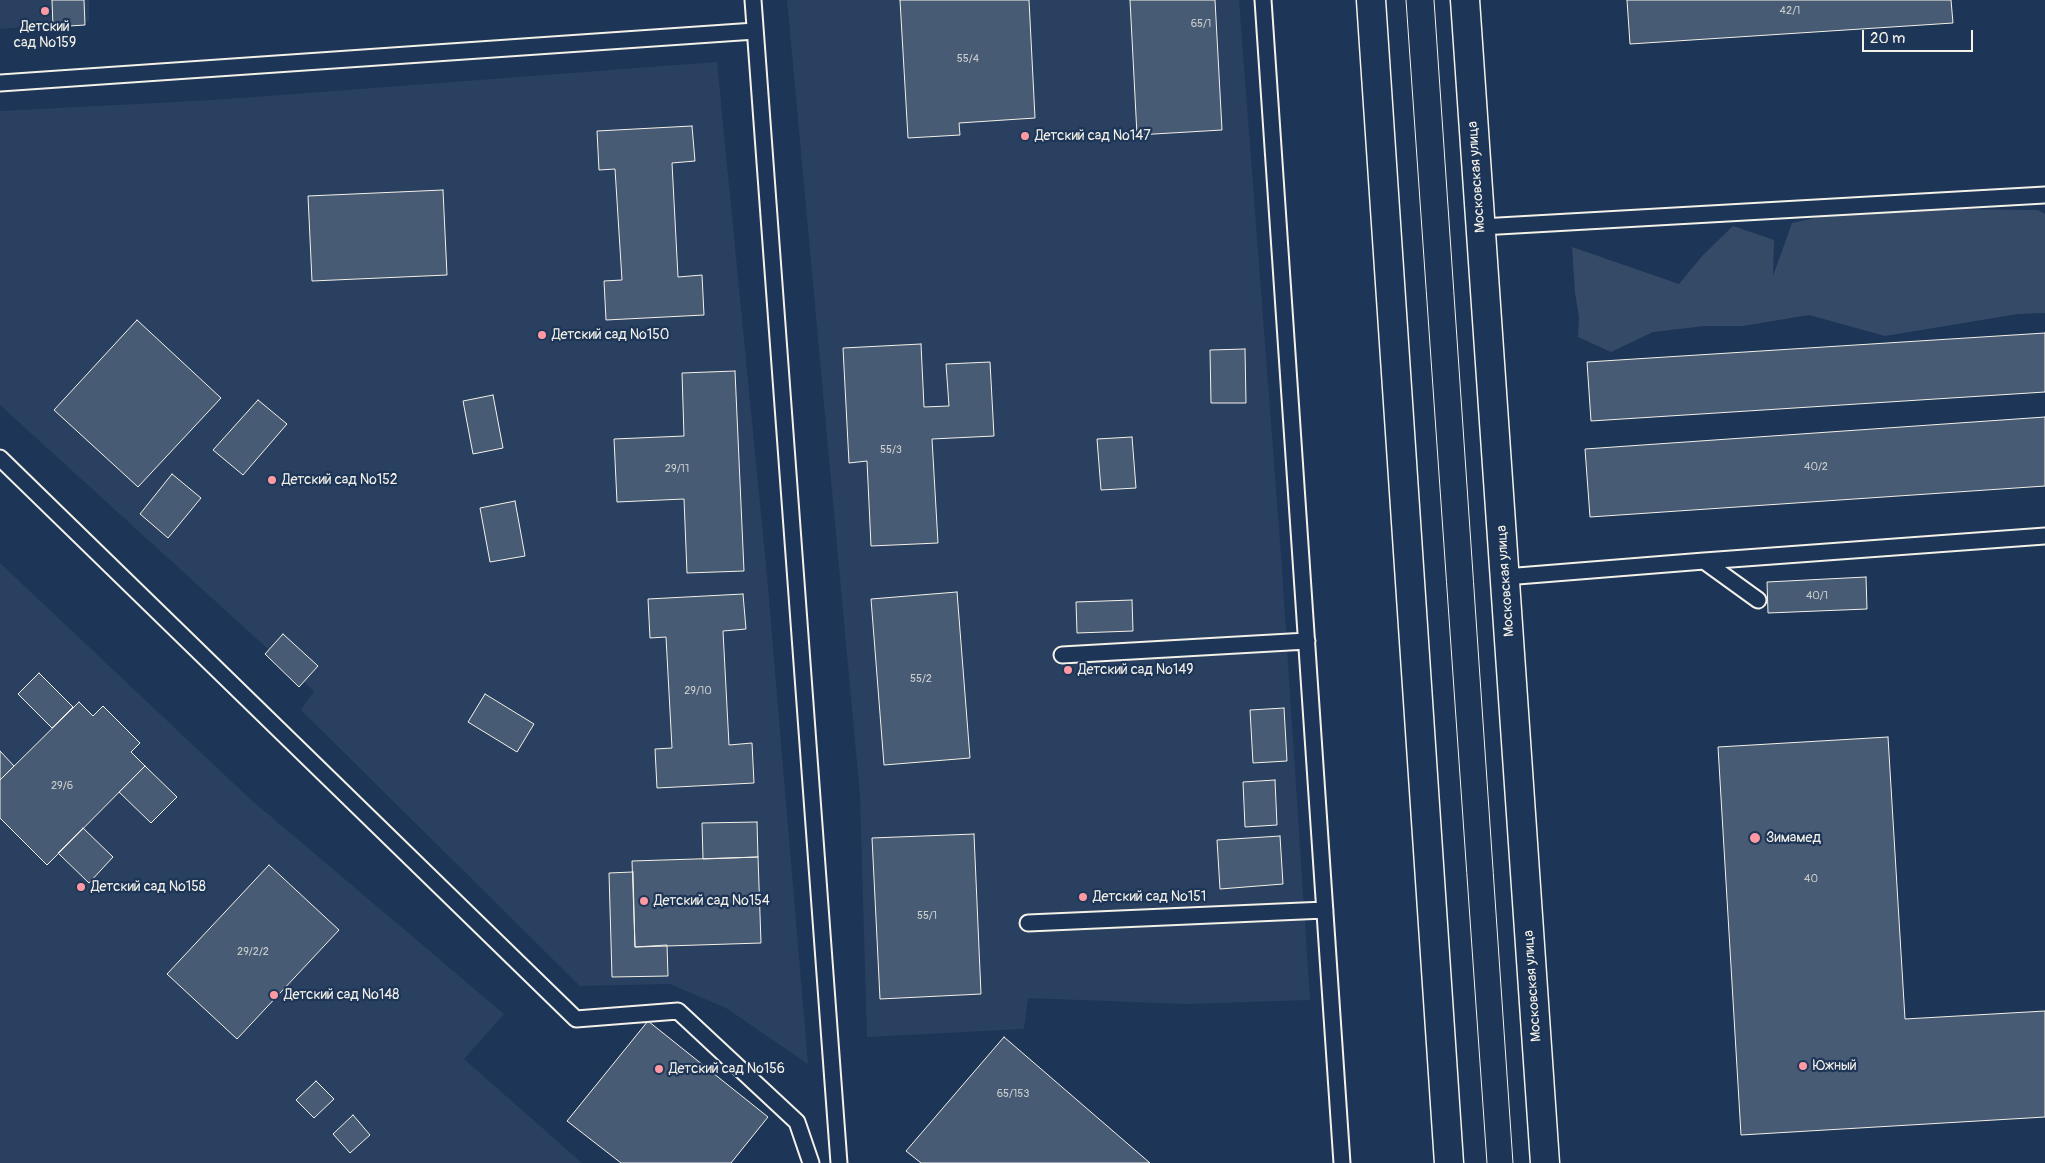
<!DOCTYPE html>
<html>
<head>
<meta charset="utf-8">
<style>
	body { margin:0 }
	#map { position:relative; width:2045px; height:1163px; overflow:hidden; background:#1d3557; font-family:Pangolin,sans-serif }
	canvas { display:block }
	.scale { position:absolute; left:1862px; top:30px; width:111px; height:22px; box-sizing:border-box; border:2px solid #f4f1e8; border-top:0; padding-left:6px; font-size:15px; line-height:18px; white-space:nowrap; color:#f4f1e8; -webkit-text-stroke:4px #1d3557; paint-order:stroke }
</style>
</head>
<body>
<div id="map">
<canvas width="2045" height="1163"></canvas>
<div class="scale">20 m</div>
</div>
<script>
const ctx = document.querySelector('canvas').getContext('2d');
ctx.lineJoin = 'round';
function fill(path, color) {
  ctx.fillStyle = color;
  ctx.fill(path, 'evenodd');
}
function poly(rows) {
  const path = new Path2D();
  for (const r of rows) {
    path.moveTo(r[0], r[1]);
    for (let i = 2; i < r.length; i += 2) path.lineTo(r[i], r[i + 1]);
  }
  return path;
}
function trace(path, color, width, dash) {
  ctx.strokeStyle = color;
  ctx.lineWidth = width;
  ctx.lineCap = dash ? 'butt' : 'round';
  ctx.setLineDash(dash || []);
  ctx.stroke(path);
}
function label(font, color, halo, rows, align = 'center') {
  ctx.font = font + ' Pangolin,sans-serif';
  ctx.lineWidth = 4.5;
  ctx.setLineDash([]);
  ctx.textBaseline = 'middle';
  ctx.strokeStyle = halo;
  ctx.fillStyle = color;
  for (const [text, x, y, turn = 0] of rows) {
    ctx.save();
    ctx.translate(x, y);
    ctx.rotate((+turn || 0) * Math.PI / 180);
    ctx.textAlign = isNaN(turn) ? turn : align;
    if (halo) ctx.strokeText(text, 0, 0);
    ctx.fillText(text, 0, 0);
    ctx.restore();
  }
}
const built = poly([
	[0,0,89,0,89,21,0,29],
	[787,0,1239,0,1281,555,1310,1000,1187,1004,1028,998,1024,1029,867,1037,860,796],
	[717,62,767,576,808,1064,726,1008,670,984,580,986,301,710,314,691,0,405,0,111,214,100],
	[0,563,249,798,504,1014,464,1059,582,1163,0,1163]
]);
const green = poly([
	[1859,208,2038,210,2045,214,2045,313,2018,314,1885,336,1809,315,1743,326,1705,326,1653,332,1611,352,1578,337,1579,317,1575,293,1572,247,1679,284,1703,255,1733,226,1774,240,1773,276,1792,223]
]);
const building = poly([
	[52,0,84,0,85,25,53,27,52,0],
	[900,0,1029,0,1035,118,959,123,960,135,908,138,900,0],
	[1130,0,1215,0,1222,130,1137,135,1130,0],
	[1627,0,1951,0,1953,23,1630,44,1627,0],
	[692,126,695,161,672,163,678,277,702,275,704,315,606,320,604,281,622,280,615,169,599,170,597,131,692,126],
	[443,190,447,275,312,281,308,196,443,190],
	[137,320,221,398,138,487,54,410,137,320],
	[2045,333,2045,392,1591,421,1587,362,2045,333],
	[921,344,924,407,949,406,946,364,990,362,994,436,932,439,938,543,871,546,867,461,849,463,843,348,921,344],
	[1245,349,1246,403,1211,403,1210,350,1245,349],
	[735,371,744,571,687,573,684,499,617,502,614,439,684,436,682,373,735,371],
	[493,395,503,448,473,454,463,401,493,395],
	[258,400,287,424,243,475,213,450,258,400],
	[2045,417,2045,486,1590,517,1585,449,2045,417],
	[1132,437,1136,488,1101,490,1097,439,1132,437],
	[172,474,201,498,168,538,140,514,172,474],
	[515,501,525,556,490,562,480,508,515,501],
	[1866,577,1867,609,1768,613,1767,582,1866,577],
	[957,592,970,758,884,765,871,599,957,592],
	[743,594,746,629,723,631,729,745,752,743,754,783,657,788,655,749,672,748,666,637,650,638,648,599,743,594],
	[1132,600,1133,631,1077,633,1076,602,1132,600],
	[283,634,318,666,299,687,265,654,283,634],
	[39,673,73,707,52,728,18,694,39,673],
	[485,694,534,724,517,752,468,722,485,694],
	[79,702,93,716,103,706,140,743,131,752,145,766,47,865,0,818,0,780,79,702],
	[1284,708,1287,761,1253,763,1250,710,1284,708],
	[1888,737,1905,1019,2045,1011,2045,1117,1741,1135,1718,747,1888,737],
	[0,751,14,766,0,780,0,751],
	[145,766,177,797,151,823,119,792,145,766],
	[1275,780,1277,825,1245,827,1243,782,1275,780],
	[757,822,758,857,703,859,702,823,757,822],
	[83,828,113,857,89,883,58,853,83,828],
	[974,834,981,994,880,999,872,838,974,834],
	[1280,836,1283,884,1220,889,1217,840,1280,836],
	[758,857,761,943,635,947,632,861,758,857],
	[269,865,339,930,237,1039,167,974,269,865],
	[633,872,635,947,667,945,668,976,612,977,609,873,633,872],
	[648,1021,768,1117,731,1163,621,1163,567,1121,648,1021],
	[1004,1037,1150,1163,921,1163,906,1151,1004,1037],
	[316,1081,334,1099,314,1118,296,1100,316,1081],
	[353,1115,370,1135,350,1153,333,1134,353,1115]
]);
const lane = poly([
	[753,0,839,1163],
	[1263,0,1342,1163],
	[0,83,755,31],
	[1481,227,2045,195],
	[0,458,576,1019,678,1011,797,1122,811,1163],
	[1704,561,2045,536],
	[1505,577,1704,561,1758,600],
	[1062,655,1307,641],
	[1028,923,1325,910]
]);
const secondary = poly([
	[1371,0,1449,1163],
	[1465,0,1545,1163]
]);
const tram = poly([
	[1406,0,1487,1163],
	[1434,0,1513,1163]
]);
const markers = [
	[45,11,5,"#ff9aa2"],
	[1025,136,5,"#ff9aa2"],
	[542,335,5,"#ff9aa2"],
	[272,480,5,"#ff9aa2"],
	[1068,670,5,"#ff9aa2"],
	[1755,838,6,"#ff9aa2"],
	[81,887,5,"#ff9aa2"],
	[1083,897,5,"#ff9aa2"],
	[644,901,5,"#ff9aa2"],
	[274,995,5,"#ff9aa2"],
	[1803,1066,5,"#ff9aa2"],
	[659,1069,5,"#ff9aa2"]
];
const numberNames = [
	["42/1",1790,11],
	["65/1",1201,24],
	["55/4",968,59],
	["55/3",891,450],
	["40/2",1816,467],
	["29/11",677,469],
	["40/1",1817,596],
	["55/2",921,679],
	["29/10",698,691],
	["29/6",62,786],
	["40",1811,879],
	["55/1",927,916],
	["29/2/2",253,952],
	["65/153",1013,1094]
];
const poiNames = [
	["Детский",45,27,"center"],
	["сад №159",45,43,"center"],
	["Детский сад №147",1035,136],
	["Детский сад №150",552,335],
	["Детский сад №152",282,480],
	["Детский сад №149",1078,670],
	["Зимамед",1766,838],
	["Детский сад №158",91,887],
	["Детский сад №151",1093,897],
	["Детский сад №154",654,901],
	["Детский сад №148",284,995],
	["Южный",1813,1066],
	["Детский сад №156",669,1069]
];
const streetNames = [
	["Московская улица",1477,177,-94],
	["Московская улица",1506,581,-94],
	["Московская улица",1533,986,-94]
];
fill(built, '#2a4060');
fill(green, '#354a67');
fill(building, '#485b74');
trace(building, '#f4f1e8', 1);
trace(lane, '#f4f1e8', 19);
trace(secondary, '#f4f1e8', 31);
trace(lane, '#1d3557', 15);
trace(secondary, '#1d3557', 28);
trace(tram, '#f4f1e8', 1);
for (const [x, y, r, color] of markers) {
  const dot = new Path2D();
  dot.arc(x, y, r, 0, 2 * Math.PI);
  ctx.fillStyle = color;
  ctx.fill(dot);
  trace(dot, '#1d3557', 2);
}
label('11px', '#c9cccb', null, numberNames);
label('14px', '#f4f1e8', '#1d3557', poiNames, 'left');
label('14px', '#f4f1e8', '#1d3557', streetNames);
</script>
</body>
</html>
